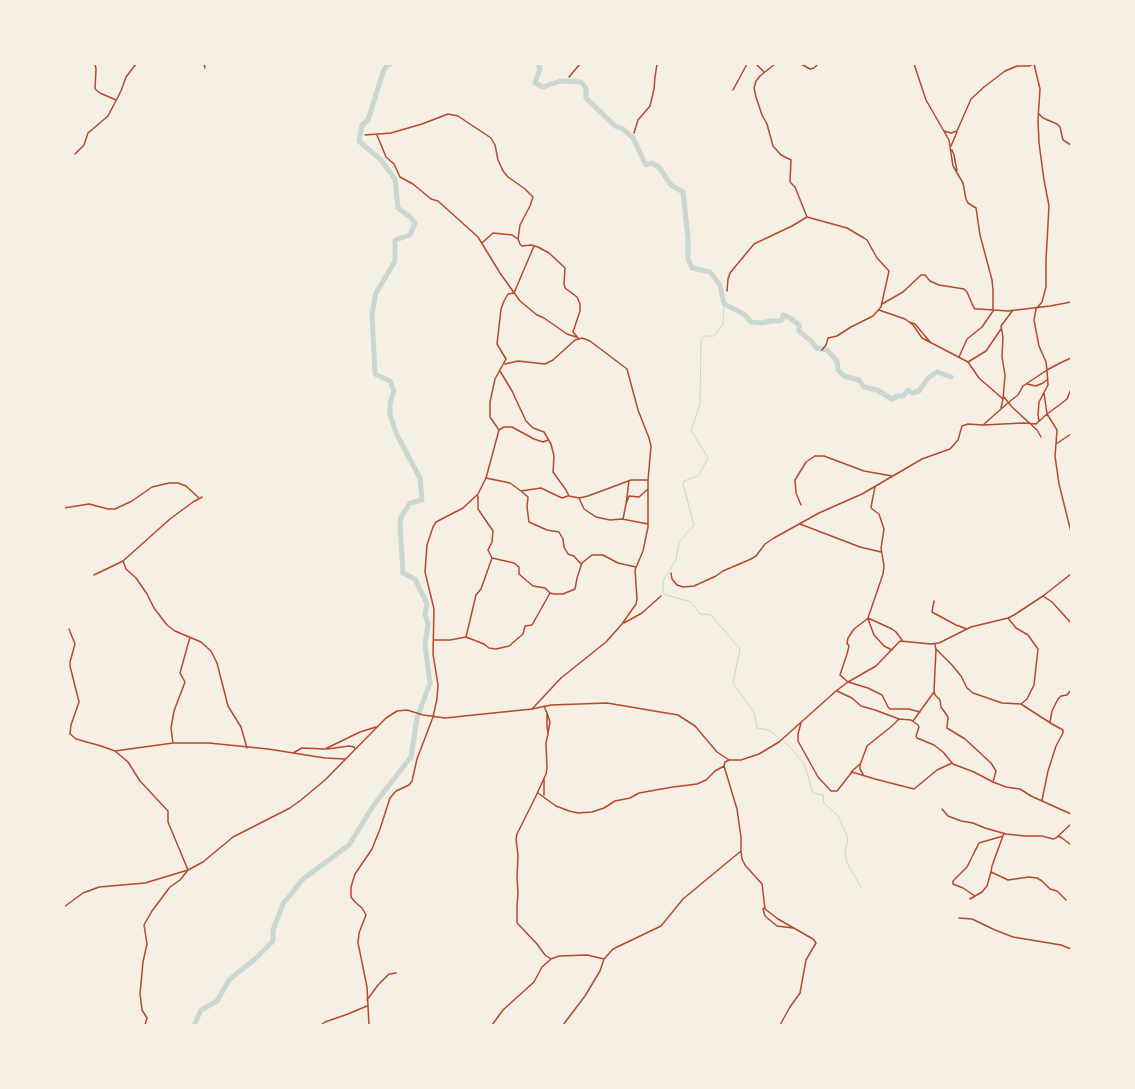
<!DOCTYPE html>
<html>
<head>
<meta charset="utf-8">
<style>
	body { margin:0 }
	#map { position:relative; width:1135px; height:1089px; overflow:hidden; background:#f6efe4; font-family:Rubik,sans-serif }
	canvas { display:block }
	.frame { position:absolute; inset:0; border:65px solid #f6efe4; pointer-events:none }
</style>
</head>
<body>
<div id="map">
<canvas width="1135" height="1089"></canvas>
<div class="frame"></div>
</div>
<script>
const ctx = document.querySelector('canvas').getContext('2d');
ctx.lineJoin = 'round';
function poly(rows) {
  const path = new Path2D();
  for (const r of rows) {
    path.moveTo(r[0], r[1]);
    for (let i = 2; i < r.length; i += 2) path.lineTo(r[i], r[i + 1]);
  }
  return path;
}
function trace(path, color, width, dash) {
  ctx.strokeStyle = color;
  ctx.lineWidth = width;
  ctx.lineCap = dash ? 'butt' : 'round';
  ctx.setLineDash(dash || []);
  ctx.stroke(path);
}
const stream = poly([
	[724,304,723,324,714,336,705,336,701,340,700,404,691,430,708,458,698,476,684,481,683,484,694,525,679,542,676,560,663,581,663,594,691,602,700,614,711,615,740,649,733,683,754,712,757,728,769,730,789,746,804,764,813,793,823,795,824,803,838,816,848,838,845,852,847,863,861,887]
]);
const river = poly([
	[538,64,540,69,535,83,543,87,560,81,581,82,586,88,586,98,615,126,623,129,633,138,646,165,652,163,659,167,671,185,683,192,688,238,688,259,692,268,710,272,720,285,724,304,744,314,751,322,762,323,771,321,779,321,782,320,783,315,790,318,799,325,799,331,812,342,816,348,827,350,837,361,838,370,844,376,859,380,864,387,877,390,892,399,897,396,903,396,908,390,912,393,919,391,928,378,937,372,951,377],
	[194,1025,201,1010,217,1001,229,980,255,959,273,941,273,930,283,904,303,879,349,845,373,806,411,757,417,718,430,683,425,645,428,624,425,614,427,604,415,579,403,573,400,525,401,517,410,503,422,500,420,478,397,435,390,415,390,403,394,391,390,381,375,374,372,314,376,293,395,261,395,240,410,235,415,223,410,217,398,208,395,179,381,160,359,141,362,125,368,120,383,72,387,65,390,64]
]);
const minor = poly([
	[95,64,96,69,95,89,100,93,116,100],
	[204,64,205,68],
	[756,64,764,72],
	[775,64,760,76,756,81,754,88,756,97,762,115,767,124,773,146,781,155,791,160,790,182,795,187,807,217],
	[801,64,810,69,814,68,818,64],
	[914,64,926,100,949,140,953,166,963,183,966,199,968,203,976,208,980,235,992,280,993,290,993,311,982,327,967,339,959,357],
	[569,77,580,64],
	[733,90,747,64],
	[1039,114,1043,118,1057,124,1060,127,1063,140,1071,145],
	[944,131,951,133,957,131,971,99,984,87,1005,71,1017,66,1029,66,1033,64],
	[634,133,638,120,650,106,654,89,655,77,657,64],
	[365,135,391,133,422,124,448,114,458,116,491,138,495,145,498,160,503,171,508,177,525,189,533,197,530,206,520,225,518,239,520,244,522,246,531,245,538,247,549,253,565,268,564,284,565,288,577,297,580,304,580,311,573,332,579,339],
	[377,135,386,157,394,164,400,177,413,184,431,199,438,201,478,237,500,273,520,301,537,315,544,318,567,334,576,337],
	[951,146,957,132],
	[952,150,954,155,957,171],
	[75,154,84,145,88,133,108,116,121,91,126,77,136,64],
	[482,243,493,233,512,235,518,239],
	[727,291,728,279,730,273,754,244,792,226,807,217,847,228,864,238,867,240,877,258,889,271,881,307,873,316,851,327,837,336,828,338,826,345,822,350],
	[882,304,903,292,921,275,925,275,930,281,939,285,964,289,967,292,973,306,975,309,979,309,1008,311,1050,306,1071,302],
	[879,310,905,319,913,325,922,338,968,362,979,378,1003,399,1001,408],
	[909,322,915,324,931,343],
	[968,362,986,351,1001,329],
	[505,364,518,361,545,364,553,360,575,340,582,338,590,341,627,369,638,410,649,438,651,446,648,480,648,527,643,551,635,570,637,599,636,604,622,624,606,642,561,678,532,709],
	[500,371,512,391,526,421,533,428,544,432,551,444,554,456,553,472,566,490,569,496,579,498,584,509,596,517,610,520,622,519,648,524],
	[1027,384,1036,386,1043,383,1048,379],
	[1044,393,1047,414,1057,430,1056,444],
	[1004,397,1012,407,1037,430,1041,437],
	[1003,399,1005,375,1002,357,1003,337,1001,326,1013,310],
	[1039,421,1038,415,1039,402,1048,385,1047,370,1060,363,1071,358],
	[983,425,1023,423,1036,424,1047,414,1062,403,1067,399,1071,389],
	[499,430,504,427,512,427,534,439,543,442,548,440],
	[1071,434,1056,444,1055,456,1059,484,1071,532],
	[486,478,510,483,521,491,541,488,562,498,568,496],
	[875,487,871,507,872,509,879,514,884,529,881,548,884,566,883,574,868,618,892,629,896,632,902,640],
	[521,491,528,497,527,507,529,522,547,530,559,532,563,539,564,547,568,554,574,556,581,564],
	[579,498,588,496,631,480,647,480],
	[626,504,629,481],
	[801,505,796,493,795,480,806,462,815,456,824,456,864,471,892,476],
	[64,508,89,504,108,509,115,509,132,501,152,487,169,483,178,483,186,486,199,498],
	[623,519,626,504,629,496,639,497,648,489],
	[800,524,860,547,881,552],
	[492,558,514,563,519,567,519,574,527,581,533,586,545,588,550,593,554,594,563,594,575,589,577,578,582,563,592,555,603,555,618,563,636,567],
	[123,561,126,569,136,578,147,594,154,608,167,625,175,631,201,642,211,651,217,663,228,706,241,727,247,748],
	[671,573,672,579,677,585,683,587,694,586,716,576,723,571,751,559,756,556,765,544,774,538,819,513,862,494,922,459,950,449,958,440,962,426,968,424,983,425,1009,402,1018,395,1023,386,1047,370,1046,362,1039,346,1034,320,1036,309,1042,302,1046,287,1046,260,1049,206,1044,180,1039,143,1038,120,1040,89,1034,64],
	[94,575,123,561,170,519,193,502,202,497],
	[1043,596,1052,602,1071,623],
	[934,601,932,612,956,625,967,629],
	[1008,618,1016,628,1028,635,1038,649,1034,685,1027,699,1021,704],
	[868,619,874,635,884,646,892,650],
	[869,619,867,619,854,629,848,638,847,643,849,646,847,654,840,675,848,682,868,688,882,695,888,707,890,709,909,709,920,712],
	[624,623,642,613,661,596],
	[69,629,75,644,70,662,70,666,79,702,71,725,70,734,76,739,101,746,115,751,128,762,140,781,168,811,168,822,188,870,180,880,170,887,152,911,144,925,147,944,143,962,140,994,142,1010,147,1018,145,1025],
	[466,637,476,595,481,589,492,558,488,550,492,542,493,531,478,509,478,496],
	[434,640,450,640,466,637,484,644,489,648,496,649,509,646,523,634,525,626,532,625,550,593],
	[935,644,936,650,934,691,935,695,940,700,941,707,948,717,947,728,965,739,991,763,996,771,993,782],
	[936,649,952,665,961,676,967,688,973,693,1002,703,1021,704,1052,724,1063,730,1063,733,1056,746,1048,771,1042,800],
	[837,691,852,698,861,706,875,710,899,719,911,720,918,725,919,727,916,736,917,738,934,745,943,752,953,764,974,772,993,782,1006,787,1020,789,1031,796,1071,814],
	[544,706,547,713,547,726,548,734,546,743,547,768,546,774,535,798,517,834,516,839,518,855,517,878,518,893,517,907,517,923,521,927,537,944,545,955,551,959],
	[547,713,550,722,548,733],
	[913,721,934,692],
	[1050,722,1052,711,1058,699,1061,696,1067,695,1071,690],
	[801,723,798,734,798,741,818,777,831,791,837,791,852,772,875,779,914,789,937,770,952,763],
	[779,742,836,691,848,682,876,666,900,641,931,644,939,643,971,627,1008,618,1014,615,1043,596,1071,574],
	[173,743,171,728,174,711,185,682,180,673,190,637],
	[327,749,349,746,354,747,355,749],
	[115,751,173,743,209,743,268,749,325,758,345,759],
	[293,753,302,748,325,749,360,732,376,727],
	[724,766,737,809,741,837,741,851,742,859,745,865,762,884,765,909,778,919,813,939,816,943,806,960,800,993,790,1007,780,1025],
	[851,772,860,764],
	[863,774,860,769,860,765,867,746,892,726,899,719],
	[538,793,556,806,569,811,578,813,592,812,604,808,615,801,630,798,639,793,673,787,697,784,706,780,715,771,724,766,725,762,729,760],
	[544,795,544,779],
	[942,809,948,816,961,821,973,823,985,828,1006,834,1025,836,1042,836,1053,839,1056,838,1071,824],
	[1058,836,1062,838,1071,845],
	[991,872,1008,880,1029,877,1037,878,1042,881,1050,889,1057,891,1066,900],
	[975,896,963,888,953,884,953,881,967,867,979,843,1003,836],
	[970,899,982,892,987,886,991,872,992,866,1004,833],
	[765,907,763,909,765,916,777,926,793,928],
	[959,918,972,919,995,930,1013,937,1061,945,1071,949],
	[367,1000,378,985,389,974,396,973],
	[321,1025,325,1022,348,1014,367,1006],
	[369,1025,367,987,358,943,359,933,366,915,362,908,355,902,351,897,351,887,355,874,372,849,380,829,390,798,396,791,409,785,412,781,417,759,433,717,437,699,438,685,433,654,434,609,425,572,427,545,433,527,436,522,463,508,478,494,486,478,499,430,490,417,490,402,495,379,506,359,497,344,501,309,504,301,508,294,514,293,534,246],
	[492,1025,503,1010,534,982,542,967,551,959,559,956,587,955,604,959],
	[563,1025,585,996,600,971,604,959,613,949,661,926,683,899,741,851]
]);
const tertiary = poly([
	[64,907,83,893,99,887,145,883,188,870,203,862,233,837,290,808,301,800,325,780,386,718,397,711,407,710,423,715,445,718,532,709,551,705,607,703,678,715,695,726,717,752,729,760,741,760,759,754,779,742]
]);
trace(stream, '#c9d6d2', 1);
trace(river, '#c9d6d2', 5);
trace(minor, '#b5482f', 1.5);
trace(tertiary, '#b5482f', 1.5);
</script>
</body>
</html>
